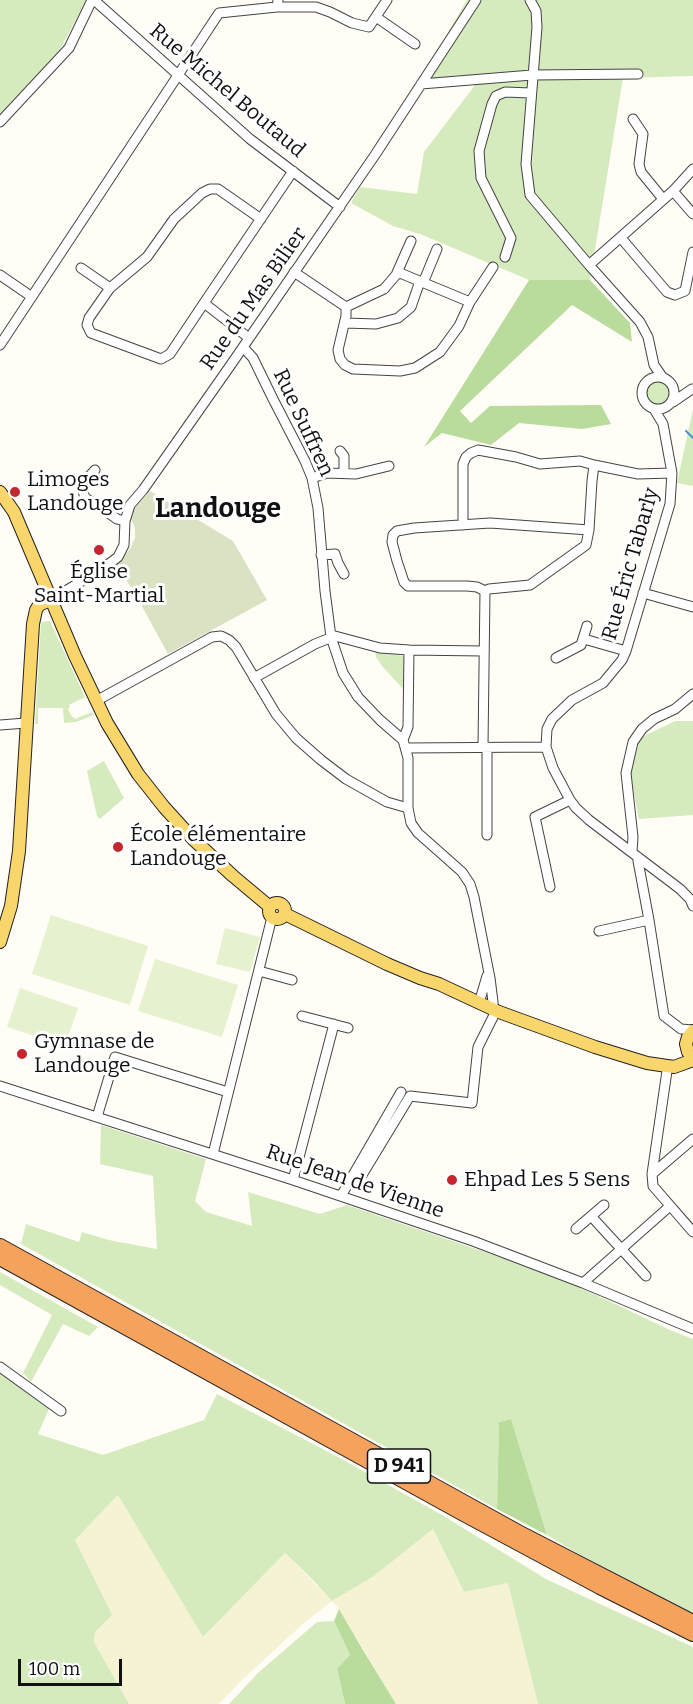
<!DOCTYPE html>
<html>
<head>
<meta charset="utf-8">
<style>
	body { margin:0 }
	#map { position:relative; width:693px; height:1704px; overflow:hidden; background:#fffdf5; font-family:Bitter,serif }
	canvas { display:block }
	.scale { position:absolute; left:18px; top:1659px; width:104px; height:27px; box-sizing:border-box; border:3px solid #111; border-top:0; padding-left:8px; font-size:18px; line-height:21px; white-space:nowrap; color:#111; -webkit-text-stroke:4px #fff; paint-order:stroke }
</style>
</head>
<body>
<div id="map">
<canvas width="693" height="1704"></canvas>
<div class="scale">100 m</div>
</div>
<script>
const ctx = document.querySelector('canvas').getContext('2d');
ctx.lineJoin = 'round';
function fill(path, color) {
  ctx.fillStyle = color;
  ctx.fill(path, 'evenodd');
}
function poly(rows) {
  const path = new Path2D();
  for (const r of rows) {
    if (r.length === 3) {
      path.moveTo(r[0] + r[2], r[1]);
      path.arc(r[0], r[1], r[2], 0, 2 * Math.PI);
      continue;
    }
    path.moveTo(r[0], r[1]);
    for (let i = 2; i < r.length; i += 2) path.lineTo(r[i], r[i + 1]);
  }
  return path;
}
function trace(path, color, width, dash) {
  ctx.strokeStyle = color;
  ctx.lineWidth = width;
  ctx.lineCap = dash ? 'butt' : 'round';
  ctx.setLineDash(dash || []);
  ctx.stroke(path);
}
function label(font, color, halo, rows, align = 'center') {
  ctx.font = font + ' Bitter,serif';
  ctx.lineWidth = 6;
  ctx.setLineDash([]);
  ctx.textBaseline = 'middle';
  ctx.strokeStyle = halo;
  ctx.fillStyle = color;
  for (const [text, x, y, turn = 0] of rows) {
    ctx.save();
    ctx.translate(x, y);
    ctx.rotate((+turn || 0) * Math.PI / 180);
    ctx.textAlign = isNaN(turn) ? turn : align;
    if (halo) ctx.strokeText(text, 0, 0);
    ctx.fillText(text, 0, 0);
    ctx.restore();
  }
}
const farmland = poly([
	[118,1495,203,1637,285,1553,332,1601,374,1576,433,1529,464,1592,508,1582,538,1704,396,1704,339,1609,332,1601,303,1624,243,1679,219,1704,129,1704,94,1642,95,1632,75,1540]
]);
const green = poly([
	[0,0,87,0,59,51,0,116],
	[467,0,693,0,693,76,623,78,590,280,529,280,420,234,393,226,351,203,360,187,417,194,424,152,482,76,420,80],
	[658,393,12],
	[693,409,693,486,677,483],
	[50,621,85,697,69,705,70,707,68,709,72,717,74,717,75,719,92,712,94,715,76,722,64,723,63,708,38,708,38,724,35,724,41,622],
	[375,651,403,656,405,660,403,689,382,666,376,657],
	[675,721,693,721,693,815,639,819,630,775,640,738],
	[104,761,124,798,100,819,97,816,87,771],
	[101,1125,206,1159,195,1201,206,1212,252,1226,248,1192,320,1214,347,1205,558,1277,670,1330,693,1339,693,1613,577,1553,547,1535,511,1419,499,1422,497,1509,21,1244,26,1224,79,1242,82,1232,109,1240,157,1249,153,1176,100,1164],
	[0,1272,98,1327,89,1336,63,1324,31,1382,23,1373,52,1315,0,1285],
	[0,1373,49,1409,38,1434,103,1455,204,1420,217,1394,338,1457,442,1515,546,1579,693,1647,693,1704,538,1704,508,1583,464,1592,433,1529,374,1576,332,1601,311,1578,285,1553,203,1637,118,1495,75,1540,112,1615,95,1632,94,1642,129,1704,0,1704],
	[334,1621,350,1655,337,1670,345,1704,229,1704,259,1672,317,1622]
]);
const forest = poly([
	[529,280,590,280,630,323,632,342,572,305,460,411,471,423,490,406,601,405,611,424,582,429,519,423,491,445,442,433,424,447],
	[511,1419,547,1535,497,1509,499,1422],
	[339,1609,363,1650,396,1704,345,1704,337,1669,350,1655,334,1621]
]);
const cemetery = poly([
	[150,491,233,541,267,600,168,654,132,588,112,562,125,555,131,547,135,538,135,528,129,515]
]);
const pitch = poly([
	[51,915,148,946,130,1005,32,974],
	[225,928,260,937,250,972,216,964],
	[155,959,238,985,222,1037,138,1011],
	[20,988,78,1008,65,1046,7,1027]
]);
const stream = poly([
	[686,431,693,438]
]);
const minor = poly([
	[94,0,250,139,340,207],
	[530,0,536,11,537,27,526,164,530,195,589,265,640,322,648,337,654,365,663,378],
	[277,7,316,7,330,12,352,23,369,27,387,0],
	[376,17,415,44],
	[421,84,532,75,638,74],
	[633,119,643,134,639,164,641,172,663,199],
	[0,122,69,48,92,0],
	[673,191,693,214],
	[621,238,667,292,675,295,685,291,693,252],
	[505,257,511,238,481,178,479,151,492,104,496,96,505,92,531,93],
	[589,265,673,191,693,169],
	[81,268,110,288,147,257,174,219,202,193,210,189,218,189,261,219],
	[294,272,346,307,346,316,338,350,340,359,345,365,353,369,400,371,415,368,440,352,459,326,470,302,493,267],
	[0,275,32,297],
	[396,275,411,241],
	[423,283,437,249],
	[110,288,89,318,87,325,91,333,161,359,170,354,204,303,249,338],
	[204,303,293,171],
	[346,307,384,289,396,275,400,273,470,302],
	[345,323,376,324,398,318,411,307,420,281],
	[0,345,219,13,277,7,278,0],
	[243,347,253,358,273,399,305,461,312,478,318,508,325,591,331,637,343,673,358,697,380,720,403,740,408,758,408,808,411,823,418,833,462,872,470,884,474,897,490,978,493,1002,493,1009],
	[658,393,16],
	[673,402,692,389],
	[654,409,663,424,672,473,670,504,626,651,622,660,603,683,572,700,552,719,547,729,546,747,553,768,570,800,576,808,589,820,680,889,690,899,693,906],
	[340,451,344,456,344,473],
	[95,470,86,480,83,491,85,498,102,508,117,519,125,521],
	[312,478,327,473,356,474,389,466],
	[463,525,463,464,466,457,471,453,478,450,516,457,540,464,580,461,594,465],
	[321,555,335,554,338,563,344,574],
	[485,591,477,587,467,586,408,586,404,582,397,561,392,542,393,535,397,531,414,528,490,523,589,530],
	[485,591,489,589,530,585,586,545,589,530,592,481,594,465,638,474,672,473],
	[643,593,693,607],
	[52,599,102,569,118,557,124,545,125,521,130,505,143,490,230,366,375,155,476,0],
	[584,639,626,651],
	[556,658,581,645,587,626],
	[254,678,315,644,335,636,380,648,409,650,483,651],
	[96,701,212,637,221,636,229,640,236,647,276,714,296,738,321,760,346,779,387,802,408,808],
	[0,725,26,723],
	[403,740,408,727,409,650],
	[483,746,485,591],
	[487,747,487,835],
	[406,748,546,747],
	[632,852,633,837,626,773,633,742,642,729,654,719,675,709,693,694],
	[638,857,638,861,649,920,664,1016,681,1029,693,1030],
	[550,887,535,817,570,800],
	[599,931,649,920],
	[259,971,292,980],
	[479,1003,487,976],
	[302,1016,348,1028],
	[667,1065,667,1071,652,1174,653,1186,693,1232],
	[0,1086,293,1180,473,1241,583,1283,693,1329],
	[97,1117,115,1057,228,1092],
	[213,1154,272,917],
	[652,1174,693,1139],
	[293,1180,334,1024],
	[351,1180,356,1185,410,1096,472,1103,478,1047,496,1011],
	[341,1196,401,1092],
	[591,1216,646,1276],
	[576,1229,604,1205],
	[583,1283,670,1206],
	[0,1367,61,1411]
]);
const major = poly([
	[0,492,14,512,75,656,107,723,138,774,164,807,193,839,233,876,270,907],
	[277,911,8],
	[285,914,387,964,420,978,439,984,499,1012,595,1047,647,1063,674,1067,693,1060],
	[0,942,11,906,19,851,33,624,36,610,39,605,52,599],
	[693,1031,688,1037,686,1044,688,1052,693,1058]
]);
const highway = poly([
	[0,1246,518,1532,693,1622],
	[0,1258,462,1513,600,1587,693,1634]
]);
const markers = [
	[15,492,6,"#c4262e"],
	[99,550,6,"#c4262e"],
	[118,847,6,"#c4262e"],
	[22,1054,6,"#c4262e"],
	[452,1180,6,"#c4262e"]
];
const shields = [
	[399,1466,63]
];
const shieldNames = [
	["D 941",399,1466]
];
const streetNames = [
	["Rue Michel Boutaud",227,91,40],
	["Rue du Mas Bilier",254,299,-55],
	["Rue Suffren",303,423,65],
	["Rue Éric Tabarly",631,564,-74],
	["Rue Jean de Vienne",355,1182,19]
];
const poiNames = [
	["Limoges",27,480],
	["Landouge",27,504],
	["Église",99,572,"center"],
	["Saint-Martial",99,596,"center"],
	["École élémentaire",130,835],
	["Landouge",130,859],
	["Gymnase de",34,1042],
	["Landouge",34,1066],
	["Ehpad Les 5 Sens",464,1180]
];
const districtNames = [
	["Landouge",218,509]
];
fill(farmland, '#f6f3d4');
fill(green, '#d5ebbd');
fill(forest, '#b9dc9c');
fill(cemetery, '#d9e3c4');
fill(pitch, '#e6f2cf');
trace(stream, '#3f96cf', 2);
trace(minor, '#444', 11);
trace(major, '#222', 14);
trace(highway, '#222', 16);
trace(minor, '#fff', 9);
trace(major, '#f9d66b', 12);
trace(highway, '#f5a25d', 14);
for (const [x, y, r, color] of markers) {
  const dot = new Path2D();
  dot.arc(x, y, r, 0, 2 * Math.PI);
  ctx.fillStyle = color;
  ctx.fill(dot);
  trace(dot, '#fff', 2);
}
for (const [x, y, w] of shields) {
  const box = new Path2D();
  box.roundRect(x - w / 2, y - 17, w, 34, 4.5);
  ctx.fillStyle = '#fff';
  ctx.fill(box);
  trace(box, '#111', 1.5);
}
label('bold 20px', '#111', null, shieldNames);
label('21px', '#111', '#fff', streetNames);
label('21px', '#111', '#fff', poiNames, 'left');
label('bold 27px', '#111', '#fff', districtNames);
</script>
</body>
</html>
